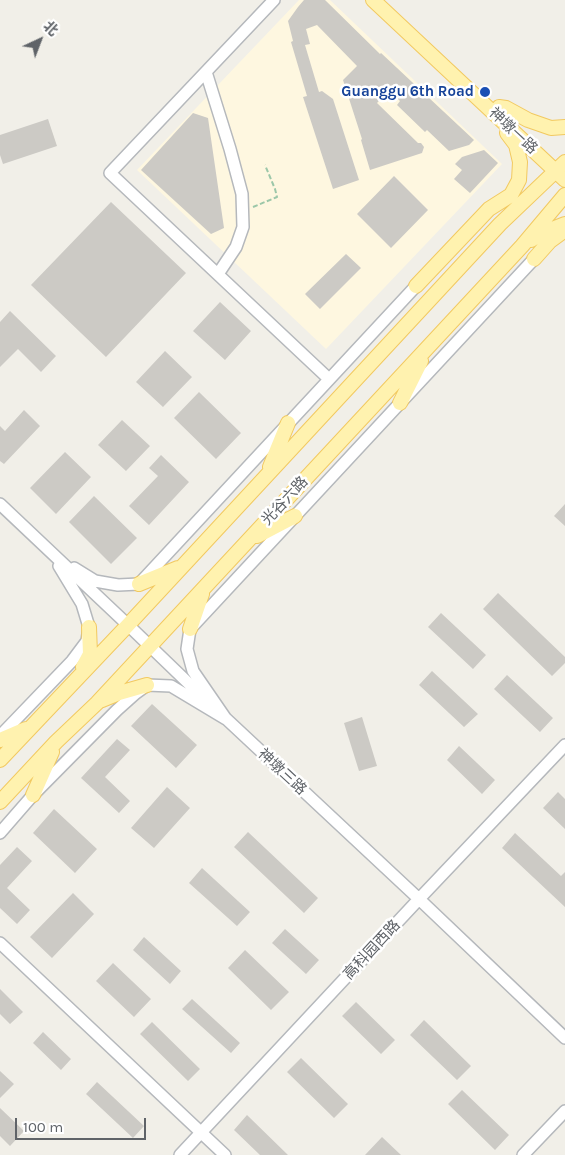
<!DOCTYPE html>
<html>
<head>
<meta charset="utf-8">
<style>
	body { margin:0 }
	#map { position:relative; width:565px; height:1155px; overflow:hidden; background:#f1efe8; font-family:Karla,"Noto Sans SC",sans-serif }
	canvas { display:block }
	.north { position:absolute; left:15px; top:15px; width:50px; height:50px; -webkit-text-stroke:4px #fff; paint-order:stroke; rotate:43deg; font-size:14px; font-weight:700; line-height:20px; text-align:center; color:#5f6368 }
	.north::after { content:''; display:block; margin:auto; width:18px; height:22px; background:#5f6368; clip-path:polygon(50% 0,100% 100%,50% 72%,0 100%) }
	.scale { position:absolute; left:15px; top:1118px; width:131px; height:22px; box-sizing:border-box; border:2px solid #5f6368; border-top:0; padding-left:6px; font-size:15px; line-height:18px; white-space:nowrap; color:#5f6368; -webkit-text-stroke:4px #fff; paint-order:stroke }
</style>
</head>
<body>
<div id="map">
<canvas width="565" height="1155"></canvas>
<div class="north">北</div>
<div class="scale">100 m</div>
</div>
<script>
const ctx = document.querySelector('canvas').getContext('2d');
ctx.lineJoin = 'round';
function fill(path, color) {
  ctx.fillStyle = color;
  ctx.fill(path, 'evenodd');
}
function poly(rows) {
  const path = new Path2D();
  for (const r of rows) {
    path.moveTo(r[0], r[1]);
    for (let i = 2; i < r.length; i += 2) path.lineTo(r[i], r[i + 1]);
  }
  return path;
}
function trace(path, color, width, dash) {
  ctx.strokeStyle = color;
  ctx.lineWidth = width;
  ctx.lineCap = dash ? 'butt' : 'round';
  ctx.setLineDash(dash || []);
  ctx.stroke(path);
}
function label(font, color, halo, rows, align = 'center') {
  ctx.font = font + ' Karla,"Noto Sans SC",sans-serif';
  ctx.lineWidth = 5;
  ctx.setLineDash([]);
  ctx.textBaseline = 'middle';
  ctx.strokeStyle = halo;
  ctx.fillStyle = color;
  for (const [text, x, y, turn = 0] of rows) {
    ctx.save();
    ctx.translate(x, y);
    ctx.rotate((+turn || 0) * Math.PI / 180);
    ctx.textAlign = isNaN(turn) ? turn : align;
    if (halo) ctx.strokeText(text, 0, 0);
    ctx.fillText(text, 0, 0);
    ctx.restore();
  }
}
const commercial = poly([
	[299,0,330,0,502,164,326,349,137,170]
]);
const building = poly([
	[304,0,325,0,380,54,381,53,474,140,469,145,449,151,427,130,425,132,397,105,400,101,389,90,377,103,418,143,421,143,424,147,422,153,370,170,361,140,362,139,343,80,357,66,317,25,306,29,310,44,305,45,319,92,322,91,333,99,359,180,333,189,303,97,307,96,291,42,293,41,288,21,298,7],
	[193,113,208,118,224,228,211,234,141,170],
	[48,119,57,146,3,164,0,155,0,135],
	[484,150,498,163,470,193,454,179,462,170,455,164,462,157],
	[394,176,428,210,391,248,357,214],
	[111,202,186,273,106,357,31,285],
	[346,254,361,268,320,309,305,294],
	[220,302,251,331,225,360,193,331],
	[10,311,56,356,41,372,18,349,0,367,0,322],
	[165,351,192,377,163,407,136,382],
	[199,392,241,433,216,459,174,418],
	[24,410,40,426,4,464,0,461,0,426,5,431],
	[122,420,150,446,126,471,98,445],
	[65,452,91,477,56,514,30,488],
	[161,455,189,482,149,525,129,506,158,476,149,468],
	[94,496,137,538,111,564,69,522],
	[565,504,565,526,554,516],
	[498,593,565,657,565,663,552,676,483,609],
	[441,613,486,655,473,669,428,627],
	[432,671,478,714,464,727,419,685],
	[507,675,553,718,540,732,494,689],
	[152,704,197,745,176,768,131,726],
	[362,717,377,766,359,771,344,723],
	[117,739,130,750,105,777,130,801,119,813,81,778],
	[459,746,495,780,482,794,447,760],
	[167,787,190,808,154,848,131,828],
	[558,792,565,799,565,829,543,808],
	[54,809,97,849,75,873,33,833],
	[248,832,318,898,304,913,234,847],
	[515,833,561,876,565,872,565,907,502,848],
	[17,847,32,861,7,888,30,910,17,924,0,908,0,865],
	[202,868,250,912,237,926,189,883],
	[73,893,94,914,52,958,30,937],
	[285,929,319,960,306,974,272,943],
	[144,937,181,971,170,984,133,950],
	[245,950,289,992,271,1010,228,968],
	[113,963,151,999,134,1017,96,981],
	[0,989,23,1012,10,1024,0,1014],
	[192,999,240,1043,231,1053,182,1009],
	[356,1002,395,1040,381,1054,342,1016],
	[424,1020,471,1066,457,1080,410,1035],
	[152,1022,200,1069,188,1081,140,1034],
	[43,1032,71,1059,61,1070,33,1043],
	[301,1058,348,1104,334,1118,287,1072],
	[0,1071,14,1084,0,1098],
	[97,1082,144,1126,133,1138,86,1094],
	[462,1090,509,1135,495,1150,448,1104],
	[0,1108,24,1131,10,1146,0,1136],
	[247,1115,288,1155,260,1155,234,1130],
	[382,1137,401,1155,365,1155]
]);
const path = poly([
	[253,207,277,197,275,189,265,165]
]);
const minor = poly([
	[274,0,110,173,329,379],
	[206,72,230,149,242,194,243,227,236,247,218,274],
	[0,504,128,625,209,703],
	[74,568,95,581,118,585,139,584,416,286],
	[221,714,419,899,565,1038],
	[0,736,72,661,87,641,89,627,82,604,59,566],
	[0,833,33,795,117,710,136,693,147,685,171,686,226,719,193,671,187,649,190,629,534,259],
	[0,943,225,1155],
	[180,1155,419,899,565,745],
	[523,1155,565,1111]
]);
const major = poly([
	[373,0,565,180],
	[499,107,506,108,528,120,551,128,565,127],
	[531,240,542,233,565,224],
	[534,259,550,241,565,230],
	[416,286,489,209,511,195,519,180,520,162,516,145,507,133],
	[400,403,421,361],
	[270,467,288,423],
	[257,536,295,516],
	[139,584,178,568],
	[190,629,202,594],
	[83,667,90,654,89,627],
	[102,700,119,693,147,685],
	[0,740,26,729],
	[0,760,128,625,500,224,565,162],
	[33,795,52,752],
	[0,802,56,742,97,703,150,646,522,246,565,195]
]);
const markers = [
	[485,92,6,"#1a4fb4"]
];
const transitNames = [
	["Guanggu 6th Road",474,92]
];
const streetNames = [
	["神墩一路",513,131,43],
	["光谷六路",285,501,-47],
	["神墩三路",282,772,43],
	["高科园西路",372,950,-47]
];
fill(commercial, '#fef7e0');
fill(building, '#cccac5');
trace(minor, '#b5b8bc', 14);
trace(major, '#f2c960', 16);
trace(path, '#9cc7a9', 2, [5, 2.5]);
trace(minor, '#fff', 11);
trace(major, '#fff2af', 14);
for (const [x, y, r, color] of markers) {
  const dot = new Path2D();
  dot.arc(x, y, r, 0, 2 * Math.PI);
  ctx.fillStyle = color;
  ctx.fill(dot);
  trace(dot, '#fff', 2);
}
label('bold 15px', '#164399', '#fff', transitNames, 'right');
label('15px', '#5f6368', '#fff', streetNames);
</script>
</body>
</html>
